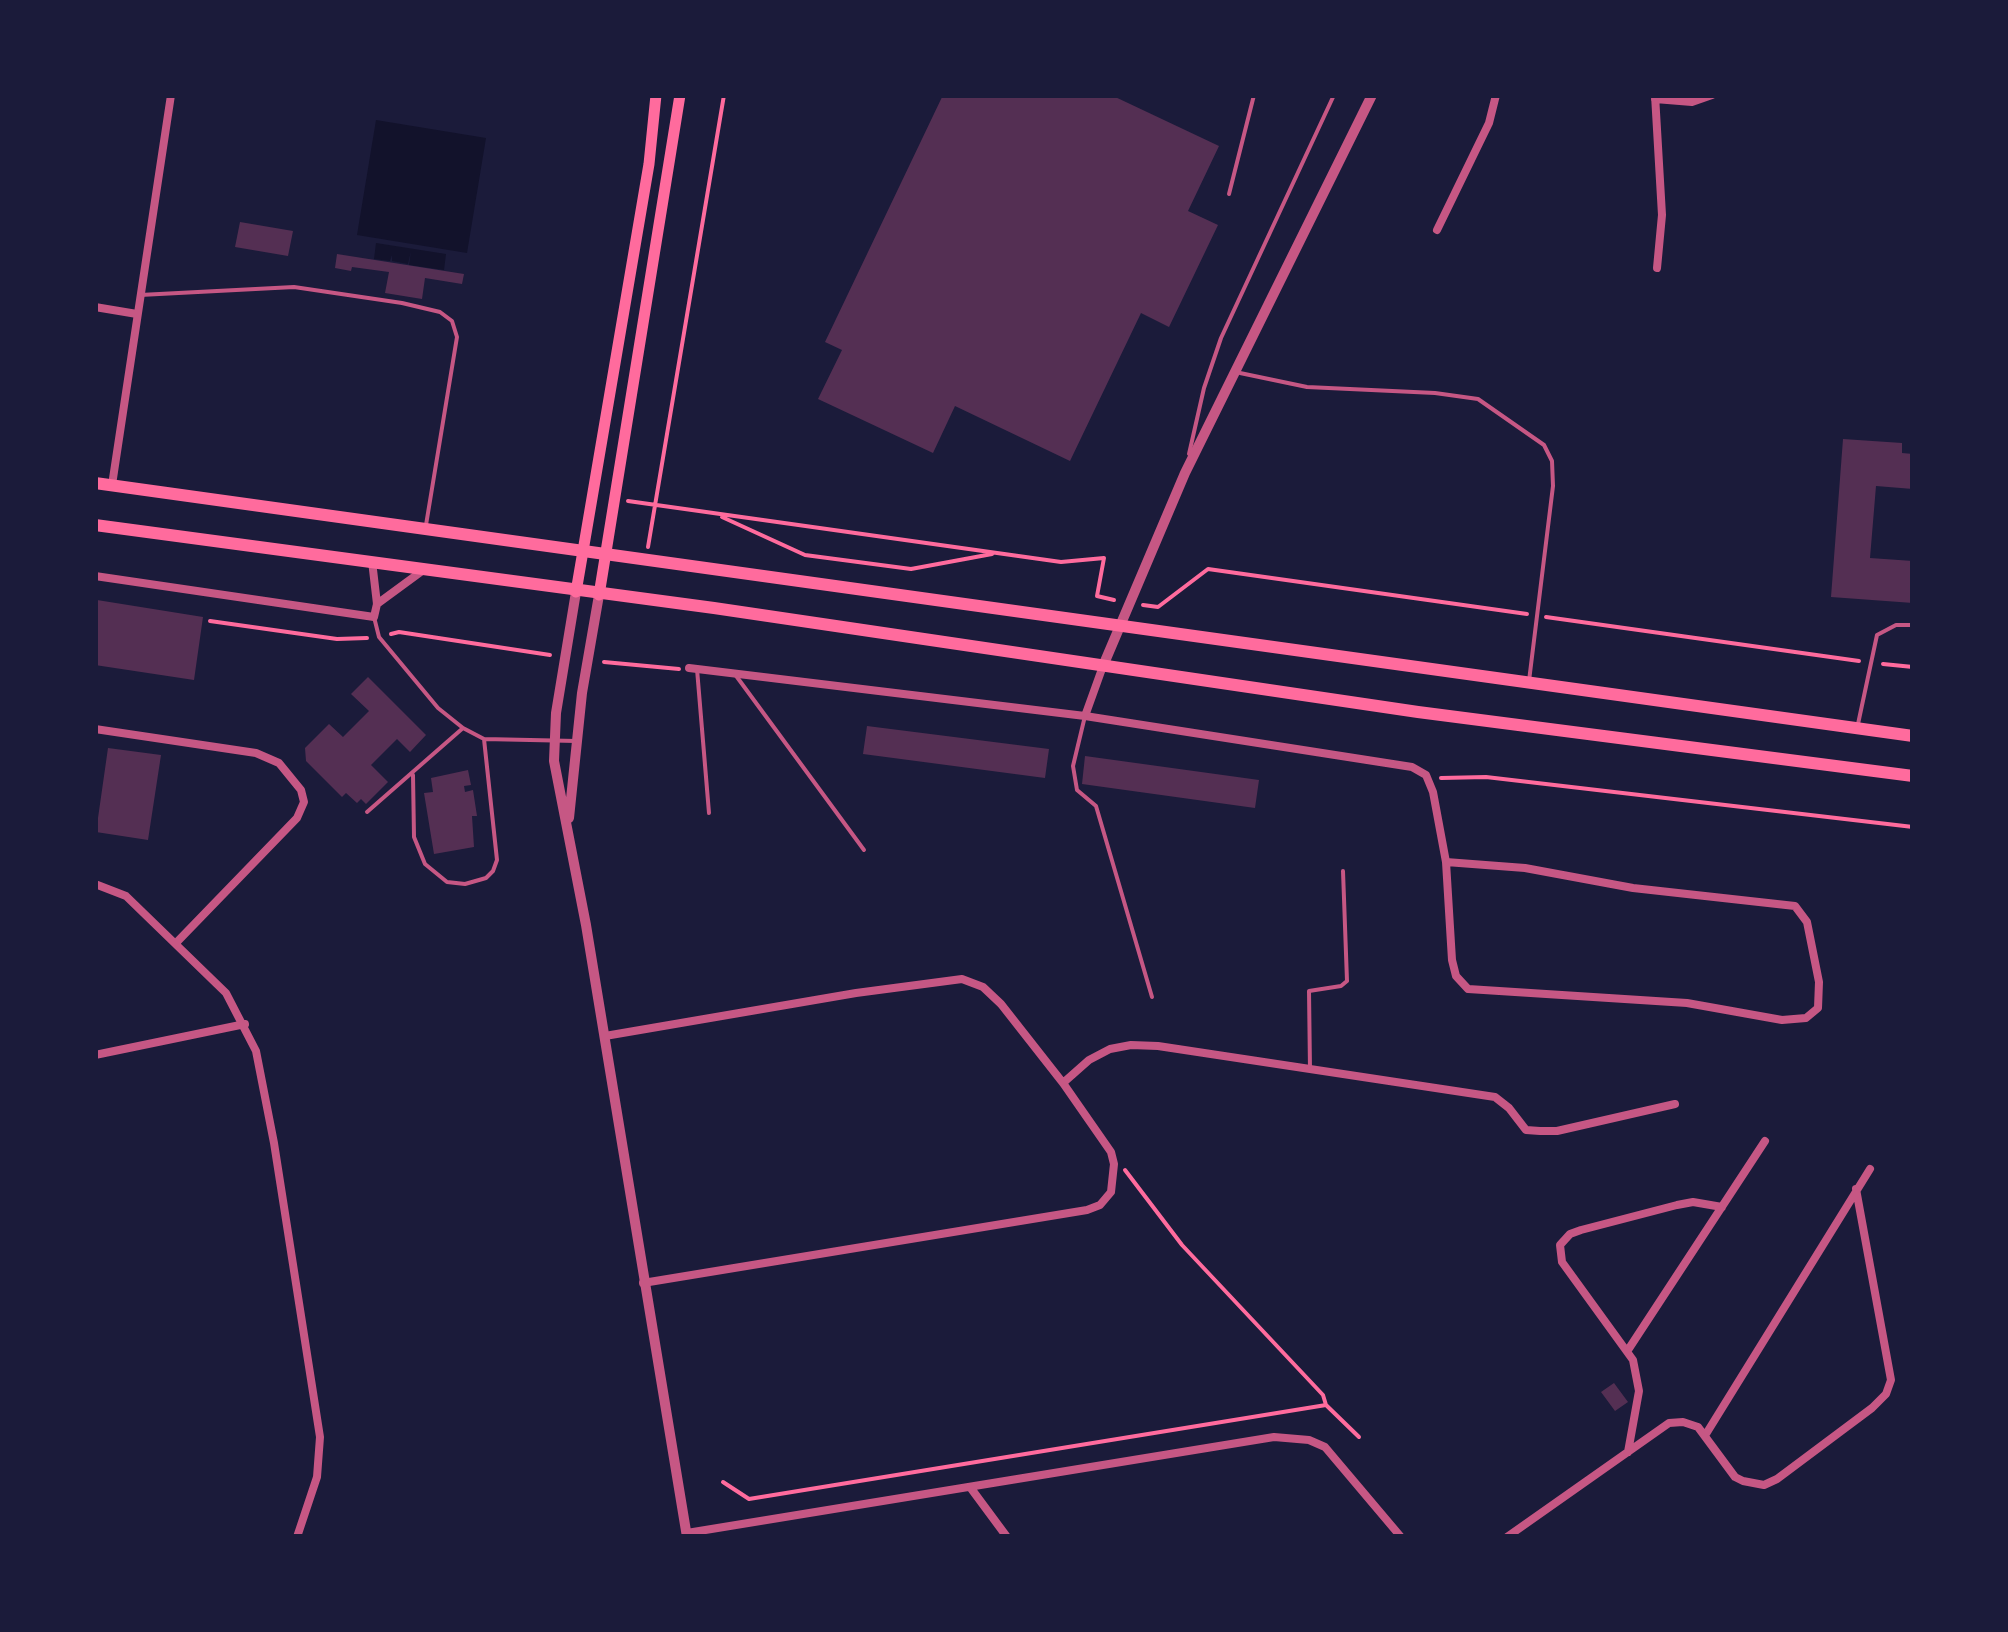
<!DOCTYPE html>
<html>
<head>
<meta charset="utf-8">
<style>
	body { margin:0 }
	#map { position:relative; width:2008px; height:1632px; overflow:hidden; background:#1b1b3a; font-family:"Alegreya Sans",sans-serif }
	canvas { display:block }
	.frame { position:absolute; inset:0; border:98px solid #1b1b3a; pointer-events:none }
</style>
</head>
<body>
<div id="map">
<canvas width="2008" height="1632"></canvas>
<div class="frame"></div>
</div>
<script>
const ctx = document.querySelector('canvas').getContext('2d');
ctx.lineJoin = 'round';
function fill(path, color) {
  ctx.fillStyle = color;
  ctx.fill(path, 'evenodd');
}
function poly(rows) {
  const path = new Path2D();
  for (const r of rows) {
    path.moveTo(r[0], r[1]);
    for (let i = 2; i < r.length; i += 2) path.lineTo(r[i], r[i + 1]);
  }
  return path;
}
function trace(path, color, width, dash) {
  ctx.strokeStyle = color;
  ctx.lineWidth = width;
  ctx.lineCap = dash ? 'butt' : 'round';
  ctx.setLineDash(dash || []);
  ctx.stroke(path);
}
const water = poly([
	[376,120,486,138,467,253,357,235],
	[376,243,446,254,444,270,409,265,411,251,408,264,392,261,392,255,390,261,374,259]
]);
const building = poly([
	[943,95,1111,95,1219,146,1188,211,1218,225,1169,327,1141,313,1070,461,955,406,933,453,818,399,842,350,825,342],
	[240,222,293,231,288,256,235,247],
	[337,254,464,274,462,284,425,278,422,299,385,293,389,272,352,267,351,271,335,268],
	[1843,439,1902,443,1902,453,1913,454,1913,489,1876,486,1870,558,1913,561,1913,603,1831,597],
	[97,600,203,617,194,680,95,665],
	[368,677,426,735,410,752,397,739,371,765,388,782,366,804,361,799,357,803,346,793,342,797,306,761,305,748,329,724,343,737,369,711,351,694],
	[867,726,1049,749,1045,778,863,754],
	[108,748,161,755,148,840,96,832],
	[1085,756,1259,780,1255,808,1082,784],
	[468,770,471,785,464,786,465,792,473,790,477,816,472,816,474,847,434,854,424,793,433,792,431,778],
	[1614,1383,1628,1402,1615,1411,1601,1392]
]);
const path = poly([
	[628,501,1061,562,1104,558,1097,596,1114,600],
	[722,517,805,555,911,569,992,554],
	[648,547,724,95],
	[1143,605,1158,607,1208,569,1527,614],
	[1546,617,1859,661],
	[210,621,337,639,367,638],
	[391,634,399,632,550,655],
	[604,662,679,669],
	[1883,664,1913,667],
	[1441,778,1486,777,1913,827],
	[1125,1170,1182,1245,1323,1395,1326,1405],
	[723,1482,749,1499,1326,1405,1359,1437]
]);
const service = poly([
	[1229,194,1254,95],
	[140,295,294,287,402,303,440,312,452,321,457,337,426,525],
	[1240,373,1307,387,1435,393,1478,399,1544,445,1552,461,1553,486,1529,681],
	[1189,454,1204,388,1221,338,1334,95],
	[374,617,379,637,438,708,463,728,484,739,576,741],
	[697,669,709,813],
	[734,673,864,850],
	[1085,716,1073,766,1077,790,1096,806,1152,997],
	[1858,724,1877,635,1896,625,1913,625],
	[413,775,414,837,425,864,447,882,465,884,486,878,493,871,497,860,484,739],
	[367,812,463,728],
	[1310,1070,1309,991,1341,986,1347,981,1343,871]
]);
const minor = poly([
	[1655,95,1662,215,1657,268],
	[1655,99,1692,102,1712,95],
	[1437,230,1489,123,1496,95],
	[95,307,137,314],
	[112,485,171,95],
	[95,576,374,617,377,604,372,561],
	[377,604,422,571],
	[689,668,1085,716,1412,767,1426,775,1433,792,1446,862,1452,960,1456,976,1468,989,1687,1003,1782,1020,1806,1018,1818,1008,1819,982,1807,922,1795,906,1633,888,1525,868,1446,862],
	[1085,716,1103,666],
	[95,729,256,753,279,763,301,790,304,802,297,818,176,943],
	[95,884,126,896,226,993,256,1051,274,1143,320,1437,317,1477,297,1537],
	[605,1036,856,993,962,979,983,987,1001,1004,1063,1083,1111,1152,1114,1164,1111,1192,1100,1205,1087,1210,643,1283],
	[95,1055,245,1024],
	[1063,1083,1089,1060,1110,1049,1131,1045,1158,1046,1495,1097,1509,1108,1526,1130,1540,1131,1557,1131,1675,1104],
	[1628,1350,1765,1141],
	[1706,1434,1870,1169],
	[1628,1452,1639,1391,1633,1360,1562,1262,1560,1245,1570,1234,1581,1230,1677,1205,1693,1202,1722,1207],
	[970,1487,1007,1537],
	[687,1533,1274,1437,1309,1440,1325,1447,1401,1537],
	[1507,1537,1669,1423,1683,1422,1698,1427,1735,1477,1743,1481,1764,1485,1777,1479,1872,1408,1886,1394,1891,1380,1856,1189]
]);
const tertiary = poly([
	[576,592,556,713,554,761,586,925,687,1537],
	[1103,666,1185,473,1372,95],
	[569,818,582,693,599,595]
]);
const secondary = poly([
	[576,592,649,164,656,95],
	[599,595,680,95]
]);
const primary = poly([
	[95,483,1913,736],
	[95,525,714,608,1418,712,1913,776]
]);
fill(water, '#12122b');
fill(building, '#542f53');
trace(path, '#ff6b9d', 4);
trace(service, '#c65784', 4);
trace(minor, '#c65784', 8);
trace(tertiary, '#c65784', 10);
trace(secondary, '#ff6b9d', 11);
trace(primary, '#ff6b9d', 12);
</script>
</body>
</html>
